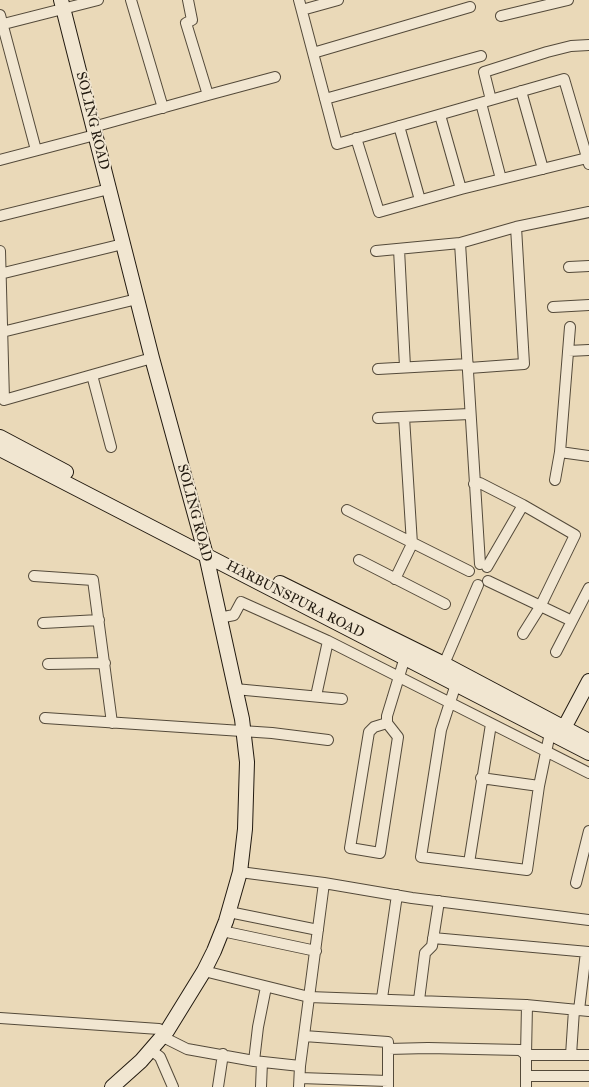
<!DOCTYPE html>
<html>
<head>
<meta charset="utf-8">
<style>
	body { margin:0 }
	canvas { display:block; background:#ead9b8 }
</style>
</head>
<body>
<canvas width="589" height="1087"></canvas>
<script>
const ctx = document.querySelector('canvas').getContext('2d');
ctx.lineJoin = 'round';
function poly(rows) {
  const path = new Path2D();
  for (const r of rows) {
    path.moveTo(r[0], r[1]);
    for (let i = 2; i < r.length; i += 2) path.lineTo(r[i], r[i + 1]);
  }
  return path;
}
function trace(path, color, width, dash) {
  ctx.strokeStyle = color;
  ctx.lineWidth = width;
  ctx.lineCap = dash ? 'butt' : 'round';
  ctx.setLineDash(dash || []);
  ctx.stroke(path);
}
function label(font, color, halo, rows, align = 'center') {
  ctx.font = font + ' "IM FELL Great Primer",serif';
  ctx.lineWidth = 4;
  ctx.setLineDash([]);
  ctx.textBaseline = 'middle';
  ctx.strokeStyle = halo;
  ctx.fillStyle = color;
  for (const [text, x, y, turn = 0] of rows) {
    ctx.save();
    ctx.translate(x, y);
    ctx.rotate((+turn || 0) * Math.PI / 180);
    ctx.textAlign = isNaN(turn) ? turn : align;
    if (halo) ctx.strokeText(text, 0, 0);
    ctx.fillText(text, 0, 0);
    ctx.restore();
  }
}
const street = poly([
	[131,0,163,108],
	[299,0,337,144,564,79,589,164],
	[302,10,338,0],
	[0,15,36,150],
	[501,16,568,0],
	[0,25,98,0],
	[313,53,470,7],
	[521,91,543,169],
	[208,95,275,77],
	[325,99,481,56],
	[491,100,484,72,547,52,571,46,589,45],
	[481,103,501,179],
	[440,115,461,189],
	[399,126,420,200],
	[93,127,208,95,186,23,192,20,188,0],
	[356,138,379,212,461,189,587,158],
	[0,160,95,135],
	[0,216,109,189],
	[460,243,480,564],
	[399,249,405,367],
	[0,251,4,400,152,358],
	[376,251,460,243,516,227,589,212],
	[569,267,589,266],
	[0,274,123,244],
	[553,307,589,305],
	[2,332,137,299],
	[568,351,589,350],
	[469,368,524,364,516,227],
	[378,369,468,364],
	[92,375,111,447],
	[378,418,470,414],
	[560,452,589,456],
	[555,480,560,452,570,327],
	[474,484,480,483,523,505,575,535,540,607,523,634],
	[347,510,469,571],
	[359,560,445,604],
	[487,567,523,505],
	[34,576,93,580,112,723],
	[395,579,412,544,404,417],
	[488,581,572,621],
	[219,618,234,615,241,602,328,641,589,773],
	[43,623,99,620],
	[556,652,589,588],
	[48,664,105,663],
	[444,664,478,585],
	[456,684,441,730,421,857,527,870,539,786,550,733],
	[235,689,342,699],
	[316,696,328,641],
	[45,718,272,733,328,740],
	[387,723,374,727,369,732,350,848,380,853,398,737,387,723,387,716,405,657],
	[481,778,539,786],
	[469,863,491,724],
	[240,872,324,883,300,1066,299,1087],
	[324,883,412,898,589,920],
	[576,883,589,831],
	[229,912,318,930],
	[222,931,316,951],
	[433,938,589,952],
	[204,971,309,997,526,1005,589,1011],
	[382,998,397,895],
	[419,1000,425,953,432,946,439,901],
	[527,1005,526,1055,589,1055],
	[579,1010,586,952],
	[0,1018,159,1029],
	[304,1036,388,1042,388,1087],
	[163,1037,187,1049,254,1061,258,1027,266,987],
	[388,1049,428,1048,520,1050,526,1055,526,1087],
	[151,1050,160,1057,173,1087],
	[571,1055,574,1010],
	[254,1061,300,1066],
	[526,1076,589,1076],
	[300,1078,388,1081],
	[218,1087,223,1054],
	[261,1087,262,1062]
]);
const secondary = poly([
	[61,0,152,358,206,555,242,719,247,762,245,829,240,872,226,921,214,951,204,971,167,1031,141,1061,112,1087],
	[0,437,66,472],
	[0,449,589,753],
	[280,583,444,664,589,741],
	[564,728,589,681]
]);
const streetNames = [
	["SOLING ROAD",92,121,76],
	["SOLING ROAD",194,513,75],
	["HARBUNSPURA ROAD",295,600,27]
];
trace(street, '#544a3a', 12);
trace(secondary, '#221a10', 16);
trace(street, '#f1e6d1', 10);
trace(secondary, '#f1e6d1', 14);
label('14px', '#221a10', '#f1e6d1', streetNames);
</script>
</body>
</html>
